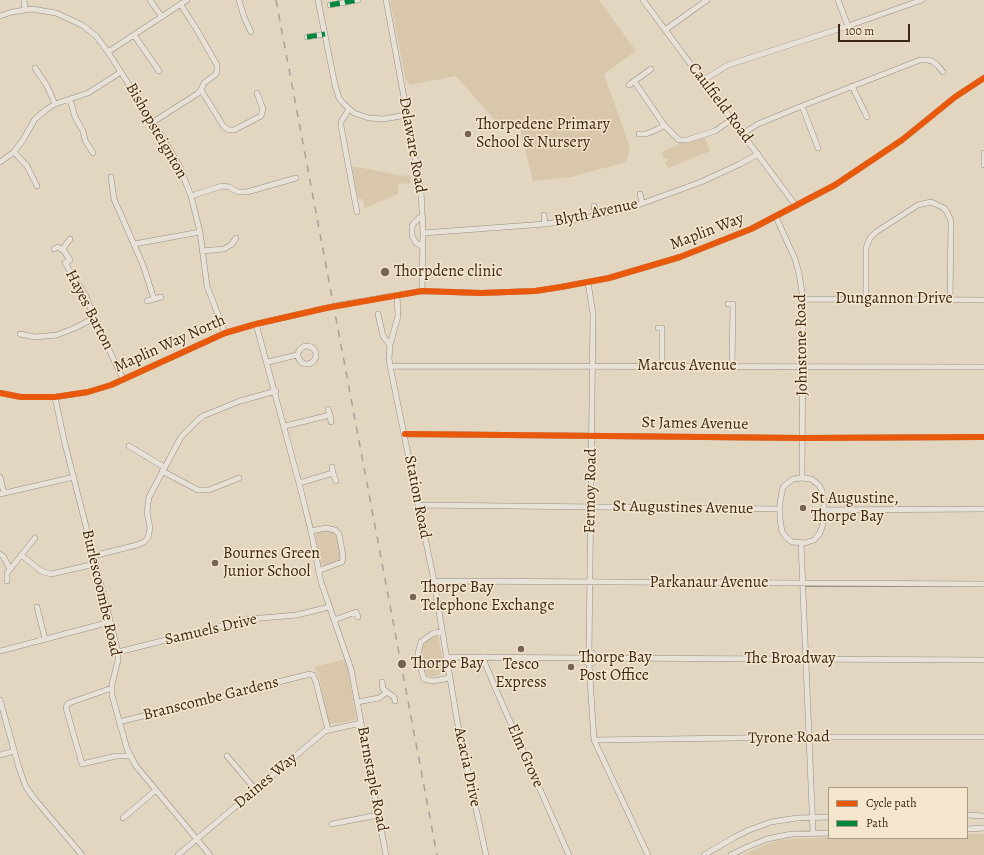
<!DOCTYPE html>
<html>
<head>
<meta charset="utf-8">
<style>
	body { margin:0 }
	#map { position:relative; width:984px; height:855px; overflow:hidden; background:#e2d6c1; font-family:Alegreya,serif }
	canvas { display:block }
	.legend { position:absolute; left:828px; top:787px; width:140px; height:52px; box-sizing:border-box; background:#f5e7ce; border:1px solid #ab9a84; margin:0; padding:5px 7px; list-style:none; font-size:12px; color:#3d2616 }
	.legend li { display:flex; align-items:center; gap:8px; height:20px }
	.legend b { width:20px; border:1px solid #ab9a84 }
	.scale { position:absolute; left:838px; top:24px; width:72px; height:18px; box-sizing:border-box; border:2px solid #3d2616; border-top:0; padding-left:5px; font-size:12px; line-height:14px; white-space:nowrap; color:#3d2616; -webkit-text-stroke:3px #f5e7ce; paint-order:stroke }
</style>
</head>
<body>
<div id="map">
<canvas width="984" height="855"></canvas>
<ul class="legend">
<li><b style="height:5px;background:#e8590c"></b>Cycle path</li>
<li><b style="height:5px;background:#00873e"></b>Path</li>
</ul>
<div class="scale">100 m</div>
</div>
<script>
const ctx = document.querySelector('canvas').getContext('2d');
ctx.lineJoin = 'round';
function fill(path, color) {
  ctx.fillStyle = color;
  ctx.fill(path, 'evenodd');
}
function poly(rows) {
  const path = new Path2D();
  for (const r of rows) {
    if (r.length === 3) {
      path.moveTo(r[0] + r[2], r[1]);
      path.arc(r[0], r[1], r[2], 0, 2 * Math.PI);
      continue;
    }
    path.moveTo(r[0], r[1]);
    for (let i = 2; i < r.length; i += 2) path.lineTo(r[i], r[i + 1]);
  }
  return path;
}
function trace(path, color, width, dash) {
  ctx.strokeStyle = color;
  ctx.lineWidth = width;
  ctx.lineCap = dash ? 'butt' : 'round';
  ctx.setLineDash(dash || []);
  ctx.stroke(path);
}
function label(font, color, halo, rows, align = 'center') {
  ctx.font = font + ' Alegreya,serif';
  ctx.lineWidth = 3;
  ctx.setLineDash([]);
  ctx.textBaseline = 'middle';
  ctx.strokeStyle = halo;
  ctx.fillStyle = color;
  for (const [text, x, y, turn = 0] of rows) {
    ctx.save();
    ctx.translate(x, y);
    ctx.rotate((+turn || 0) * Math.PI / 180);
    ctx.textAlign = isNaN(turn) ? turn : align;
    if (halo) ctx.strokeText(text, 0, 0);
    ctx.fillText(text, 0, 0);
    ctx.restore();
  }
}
const green = poly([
	[390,0,599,0,636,51,604,74,629,145,629,154,626,162,571,177,533,181,519,124,499,125,456,76,410,85,406,81],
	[705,137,710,151,668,168,665,162,668,161,667,158,664,159,661,152,678,145,678,142,685,143],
	[352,166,404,176,410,175,411,183,398,184,398,194,365,208,362,199,358,199],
	[331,530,337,534,341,559,339,561,324,566,320,564,319,560,315,536,319,531],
	[438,634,444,668,443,671,440,674,435,676,427,676,423,669,420,655,421,644,425,639],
	[345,659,347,663,356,716,356,719,349,721,329,724,318,673,314,667],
	[967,834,984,834,984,855,743,855,777,840,829,837,829,838,967,838]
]);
const minor = poly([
	[24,0,25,10],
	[150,0,162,17],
	[239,0,244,17,251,32],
	[318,0,335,85,339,98,343,103,354,113,369,118,383,119,407,115],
	[386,0,421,190,423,233,422,291],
	[643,0,796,206],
	[838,0,848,26],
	[181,5,197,30,217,65,217,71,216,74,204,83,201,90,224,127,229,130,234,130,261,116,263,109,257,93],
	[330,5,358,0],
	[0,16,12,12,32,9,56,13,82,25,96,36,108,52,153,122,179,165,191,196,200,232,207,286,225,333],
	[665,30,707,0],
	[134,35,159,71],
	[307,37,325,34],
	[108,52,187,0],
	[35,68,47,86,55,104],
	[634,81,664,125,679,140,687,140,715,131,731,120],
	[702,81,728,65,848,26,922,0],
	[629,85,651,69],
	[852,86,867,117],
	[70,99,75,117,83,131,85,140,93,153],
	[802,106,818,148],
	[349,109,341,122,341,126,357,212],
	[153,122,197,94,201,90],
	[639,134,646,134,660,128,664,125],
	[742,134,758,124,802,106,920,60,928,60,932,61,938,66,943,72],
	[14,152,27,166,37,186],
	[984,153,984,165],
	[0,162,14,152,23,140,35,119,47,109,55,104,88,93,121,72],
	[111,177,114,199,143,265,154,299],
	[640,194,642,203],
	[191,196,222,186,229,187,238,192,247,192,296,178],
	[594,206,596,215],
	[544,215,545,224],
	[423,217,419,218,414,223,412,226,412,236,416,243,423,247],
	[776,217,795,259,799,273,803,299,802,478],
	[423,233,545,224,586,218,638,205,701,182,740,164,758,154],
	[134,244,200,232],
	[54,249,58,247,64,251,70,260,65,263,86,296,94,318,123,379],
	[62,250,70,239],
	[202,251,224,249,232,244,236,238],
	[588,282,593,314,589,652],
	[397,295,398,316,390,345,389,358,390,366,434,581,457,720,486,855],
	[803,299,984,300],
	[866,299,866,248,870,238,876,232,918,205,931,202,944,208,947,212,951,221,950,300],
	[147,301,161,297],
	[345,304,422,291,481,293,535,291,561,287,609,278,680,257,751,229,835,185,902,140,955,97,984,78],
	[728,304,733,304,732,366],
	[378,314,383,336,390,345],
	[256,324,299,483,311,531,321,582,351,669,386,855],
	[658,328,662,328,662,366],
	[20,334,35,337,57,335,75,328,94,318],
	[307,355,9],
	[268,362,297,355],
	[390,366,984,367],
	[0,393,21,397,55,397,88,392,111,385,225,333,256,324,326,308],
	[55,397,64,440,118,652,118,660,112,684,112,695,127,749,136,766,210,855],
	[330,415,331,422],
	[285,426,330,415,328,409],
	[405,434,803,438,984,437],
	[129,446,164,467],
	[162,471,198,490,209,490,239,478],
	[333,473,336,481],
	[0,477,4,493],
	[802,478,811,479,819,485,822,491,824,504,823,524,820,533,814,540,805,543,792,542,786,537,782,532,780,519,780,502,783,487,793,479,802,478],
	[299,483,333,473,332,467],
	[0,494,74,477],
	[419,505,780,509],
	[824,510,984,509],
	[311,531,326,528,335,530,339,534,342,550,343,558,342,562,318,571],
	[801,543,813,833],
	[0,554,3,556,10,569],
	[21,555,41,571,51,574,95,564],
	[93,556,137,545,144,542,148,538,150,528,147,512,149,497,181,437,198,420,203,416,240,401,276,391],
	[7,581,7,573,35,538],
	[434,581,984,584],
	[37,607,45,639],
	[334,620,356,612,358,617],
	[442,631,432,634,421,642,418,653,418,659,424,679,433,681,450,678],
	[0,651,110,622],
	[118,652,250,619,297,615,329,607],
	[590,658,5.5],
	[447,657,584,658],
	[484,657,484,661,497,692,569,855],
	[595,658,984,660],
	[589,663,594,740,648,855],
	[112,688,69,703,67,705,66,708,82,764,116,756,129,756],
	[387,692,394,697,395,701],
	[0,700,19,768,26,787,33,797,82,855],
	[357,702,379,698,387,692,383,689,382,682],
	[119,722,310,674,313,675,316,682,328,730],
	[594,740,809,737,984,737],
	[0,755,14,751],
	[227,756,255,789],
	[967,815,984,816],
	[123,818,156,790],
	[332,824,378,815],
	[967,829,984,828],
	[178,855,325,731,361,723],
	[704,855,735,837,749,830,771,822,797,818,829,817],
	[731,855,747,847,767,839,781,836,792,834,829,833]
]);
const rail = poly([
	[276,0,437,855]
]);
const minorBridge = poly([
	[326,308,345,304]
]);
const quiet = poly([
	[330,5,358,0],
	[307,37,325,34]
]);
const cycleway = poly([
	[0,393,21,397,55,397,88,392,111,385,225,333,256,324,326,308,422,291,481,293,535,291,561,287,609,278,680,257,751,229,835,185,902,140,955,97,984,78],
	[405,434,803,438,984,437]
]);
const markers = [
	[468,134,4,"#776452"],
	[385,272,5,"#776452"],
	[803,508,4,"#776452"],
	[215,563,4,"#776452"],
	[413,597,4,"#776452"],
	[521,649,4,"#776452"],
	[402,664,5,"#776452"],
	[571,667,4,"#776452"]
];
const streetNames = [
	["Caulfield Road",720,103,53],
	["Bishopsteignton",156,131,60],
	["Delaware Road",412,145,80],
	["Blyth Avenue",596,213,-12],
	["Maplin Way",707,232,-21],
	["Dungannon Drive",894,299],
	["Hayes Barton",89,310,63],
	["Maplin Way North",170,344,-24],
	["Johnstone Road",802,345,-91],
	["Marcus Avenue",687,366],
	["St James Avenue",695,424,1],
	["Fermoy Road",591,491,-89],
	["Station Road",417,497,79],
	["St Augustines Avenue",683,508,1],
	["Parkanaur Avenue",709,583],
	["Burlescoombe Road",101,593,77],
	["Samuels Drive",211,630,-13],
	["The Broadway",790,659],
	["Branscombe Gardens",211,699,-14],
	["Tyrone Road",789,738,-1],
	["Elm Grove",525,756,66],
	["Acacia Drive",467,767,78],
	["Barnstaple Road",372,779,79],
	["Daines Way",266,781,-40]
];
const poiNames = [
	["Thorpedene Primary",476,125],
	["School & Nursery",476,143],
	["Thorpdene clinic",394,272],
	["St Augustine,",811,499],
	["Thorpe Bay",811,517],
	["Bournes Green",223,554],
	["Junior School",223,572],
	["Thorpe Bay",421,588],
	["Telephone Exchange",421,606],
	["Thorpe Bay",579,658],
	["Post Office",579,676],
	["Thorpe Bay",411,664],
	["Tesco",521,665,"center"],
	["Express",521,683,"center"]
];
fill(green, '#d9c7ab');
trace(minor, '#988e81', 6);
trace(minor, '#e7e1d7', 5);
trace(rail, '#a8a198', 1.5, [7, 7]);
trace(minorBridge, '#988e81', 6, []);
trace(minorBridge, '#e7e1d7', 5);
trace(quiet, '#00873e', 5, [10, 5]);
trace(cycleway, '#e8590c', 6);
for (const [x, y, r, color] of markers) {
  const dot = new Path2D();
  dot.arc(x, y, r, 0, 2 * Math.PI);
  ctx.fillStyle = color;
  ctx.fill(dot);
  trace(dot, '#f5e7ce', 1.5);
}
label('16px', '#3d2616', '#f5e7ce', streetNames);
label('16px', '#3d2616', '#f5e7ce', poiNames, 'left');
</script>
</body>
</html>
